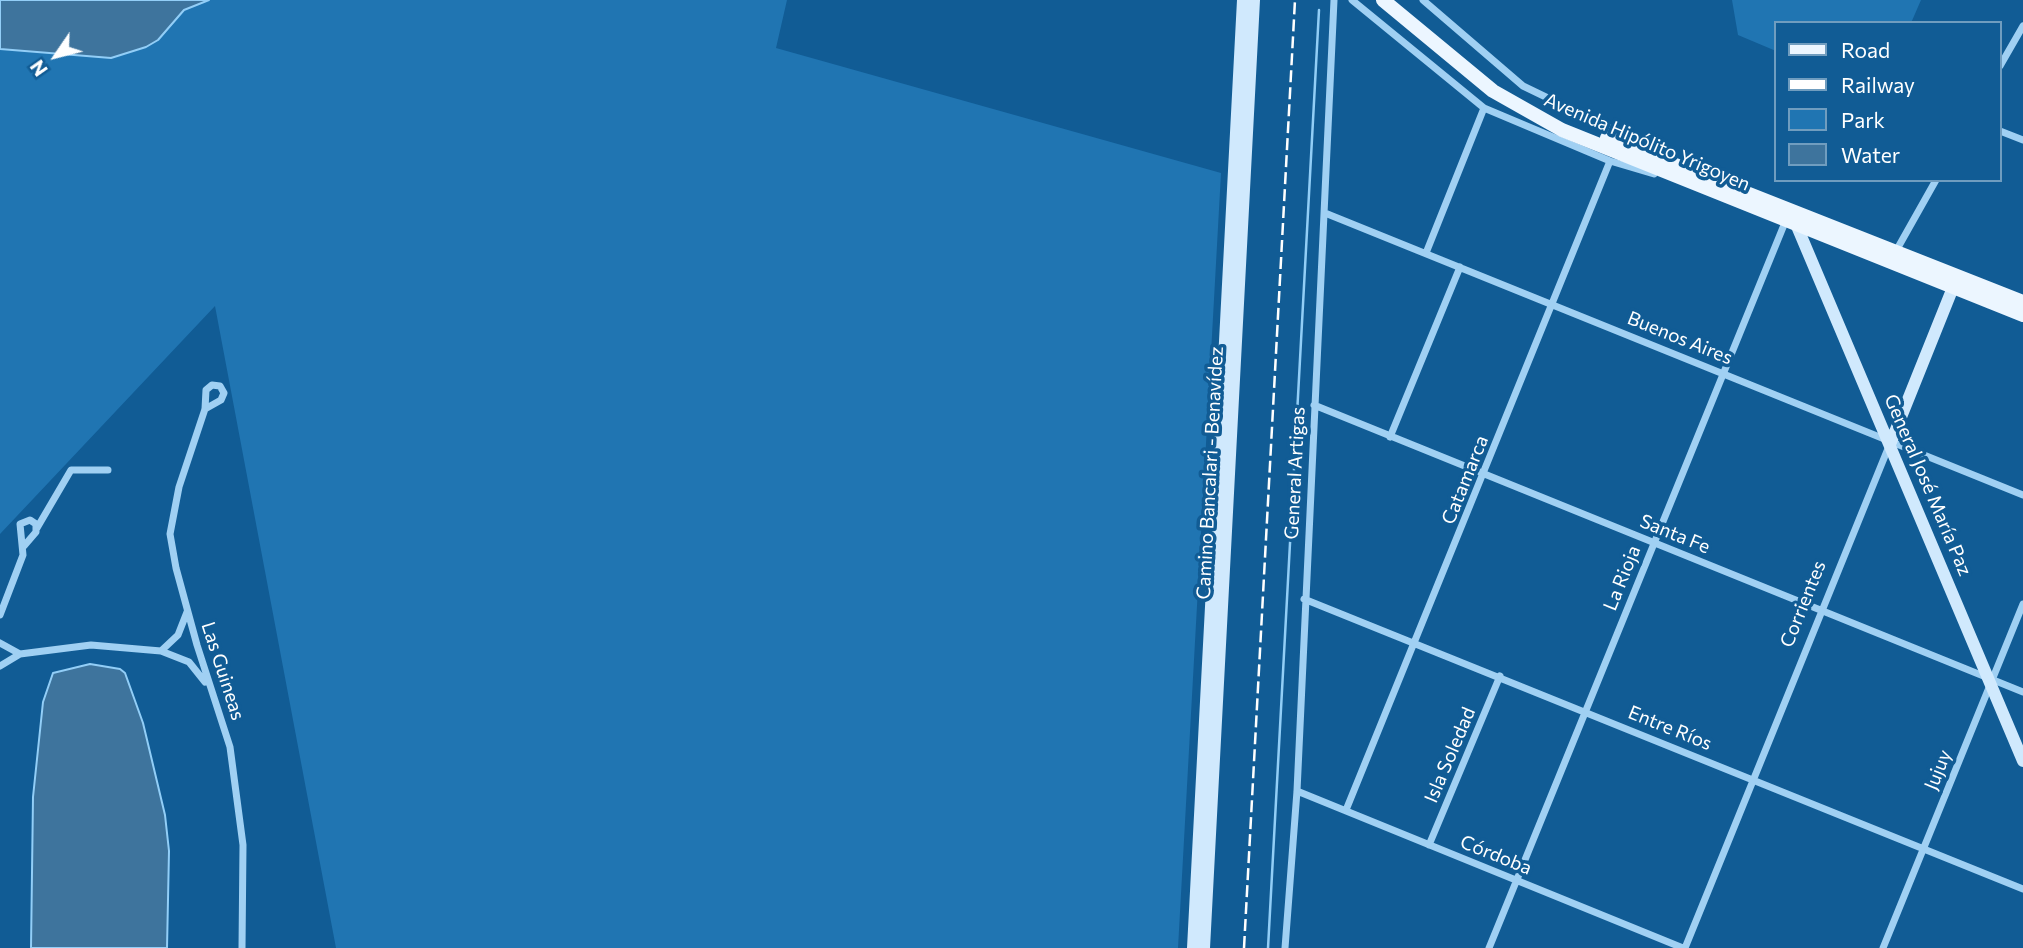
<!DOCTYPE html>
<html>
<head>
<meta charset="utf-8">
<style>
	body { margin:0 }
	#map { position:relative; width:2023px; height:948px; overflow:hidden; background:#115c95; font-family:Commissioner,sans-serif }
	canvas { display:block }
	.legend { position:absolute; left:1774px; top:21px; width:228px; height:161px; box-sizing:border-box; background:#115c95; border:2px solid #709dbf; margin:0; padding:9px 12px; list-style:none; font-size:21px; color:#fff }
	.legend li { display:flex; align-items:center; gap:14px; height:35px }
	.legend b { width:35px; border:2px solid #709dbf }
	.north { position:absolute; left:21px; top:21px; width:70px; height:70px; -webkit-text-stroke:5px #115c95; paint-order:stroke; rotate:235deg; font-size:19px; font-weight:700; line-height:28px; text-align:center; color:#fff }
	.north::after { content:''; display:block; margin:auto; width:24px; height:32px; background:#fff; clip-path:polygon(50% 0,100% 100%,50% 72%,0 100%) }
</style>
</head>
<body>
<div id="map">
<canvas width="2023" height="948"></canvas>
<ul class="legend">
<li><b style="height:9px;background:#ecf6ff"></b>Road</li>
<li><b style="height:9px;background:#fff"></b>Railway</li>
<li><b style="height:19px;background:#2075b2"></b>Park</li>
<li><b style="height:19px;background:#3e749d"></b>Water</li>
</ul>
<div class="north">N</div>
</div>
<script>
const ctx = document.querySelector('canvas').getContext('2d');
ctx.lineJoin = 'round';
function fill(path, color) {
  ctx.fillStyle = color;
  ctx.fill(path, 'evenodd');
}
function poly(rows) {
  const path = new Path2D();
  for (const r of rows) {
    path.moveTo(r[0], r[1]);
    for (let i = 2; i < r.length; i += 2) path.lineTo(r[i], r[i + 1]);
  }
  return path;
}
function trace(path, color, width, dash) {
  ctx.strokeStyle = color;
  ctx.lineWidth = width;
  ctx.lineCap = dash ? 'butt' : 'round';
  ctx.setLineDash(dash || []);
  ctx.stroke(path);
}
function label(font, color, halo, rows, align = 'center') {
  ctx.font = font + ' Commissioner,sans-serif';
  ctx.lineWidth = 7;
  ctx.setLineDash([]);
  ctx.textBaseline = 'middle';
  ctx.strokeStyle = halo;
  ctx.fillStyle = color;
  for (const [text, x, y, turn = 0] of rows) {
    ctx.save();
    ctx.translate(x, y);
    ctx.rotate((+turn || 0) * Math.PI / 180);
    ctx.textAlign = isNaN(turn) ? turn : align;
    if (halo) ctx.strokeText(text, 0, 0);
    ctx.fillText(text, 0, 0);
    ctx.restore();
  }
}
const green = poly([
	[0,0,787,0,776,48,1221,173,1178,948,336,948,215,306,0,534],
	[1732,0,1921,0,1911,23,1776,23,1776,51,1738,35]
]);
const water = poly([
	[0,0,209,0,184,10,158,40,146,47,111,58,0,49,0,0],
	[90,664,120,669,125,673,143,723,165,815,169,851,167,948,31,948,33,797,43,702,53,673,90,664]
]);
const stream = poly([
	[1268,948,1319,10]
]);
const street = poly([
	[1352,0,1484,108,1610,161,1654,174],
	[1423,0,1523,86,1664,154],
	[2000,66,2023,26],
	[2000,131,2023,140],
	[1325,213,2023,495],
	[1896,251,1936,180],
	[1426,253,1484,108],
	[1314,405,2023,692],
	[205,409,221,400,224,393,220,386,212,385,206,390,205,409,179,487,170,534,176,568,197,645,230,747,243,845,242,948],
	[1390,437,1460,267],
	[37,528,71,470,108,470],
	[1304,599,2023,889],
	[187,612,178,635,161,651,189,662,205,682],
	[0,615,23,555,20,524,30,520,36,524,36,532,24,546],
	[0,643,20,654,0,666],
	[20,654,91,645,161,651],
	[1297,791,1683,948],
	[1346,810,1610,161],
	[1429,845,1500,676],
	[1285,948,1297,791,1334,0],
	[1489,948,1786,220],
	[1685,948,1889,446],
	[1883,948,2023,604]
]);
const secondary = poly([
	[1796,224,2023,761],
	[1891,442,1956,280],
	[1193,948,1243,0],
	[1204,948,1254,0]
]);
const primary = poly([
	[1383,0,1493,91,1562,130,2023,315],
	[1607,138,2023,302]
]);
const rail = poly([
	[1244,948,1295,0]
]);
const streetNames = [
	["Avenida Hipólito Yrigoyen",1647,142,23],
	["Buenos Aires",1680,338,22],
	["Camino Bancalari - Benavídez",1210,473,-87],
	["General Artigas",1295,473,-87],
	["Catamarca",1465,480,-68],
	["General José María Paz",1928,485,67],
	["Santa Fe",1675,534,22],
	["La Rioja",1622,578,-68],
	["Corrientes",1803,604,-68],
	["Las Guineas",223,671,72],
	["Entre Ríos",1670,728,22],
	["Isla Soledad",1450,755,-67],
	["Jujuy",1938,770,-68],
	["Córdoba",1496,855,22]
];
fill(green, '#2075b2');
fill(water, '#3e749d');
trace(water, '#92cef7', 2);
trace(stream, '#92cef7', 2.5);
trace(street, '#a0d0f3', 7);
trace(secondary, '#d0e9fd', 12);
trace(primary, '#ecf6ff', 14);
trace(rail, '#fff', 2.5, [12, 5]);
label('19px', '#fff', '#115c95', streetNames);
</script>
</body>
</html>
